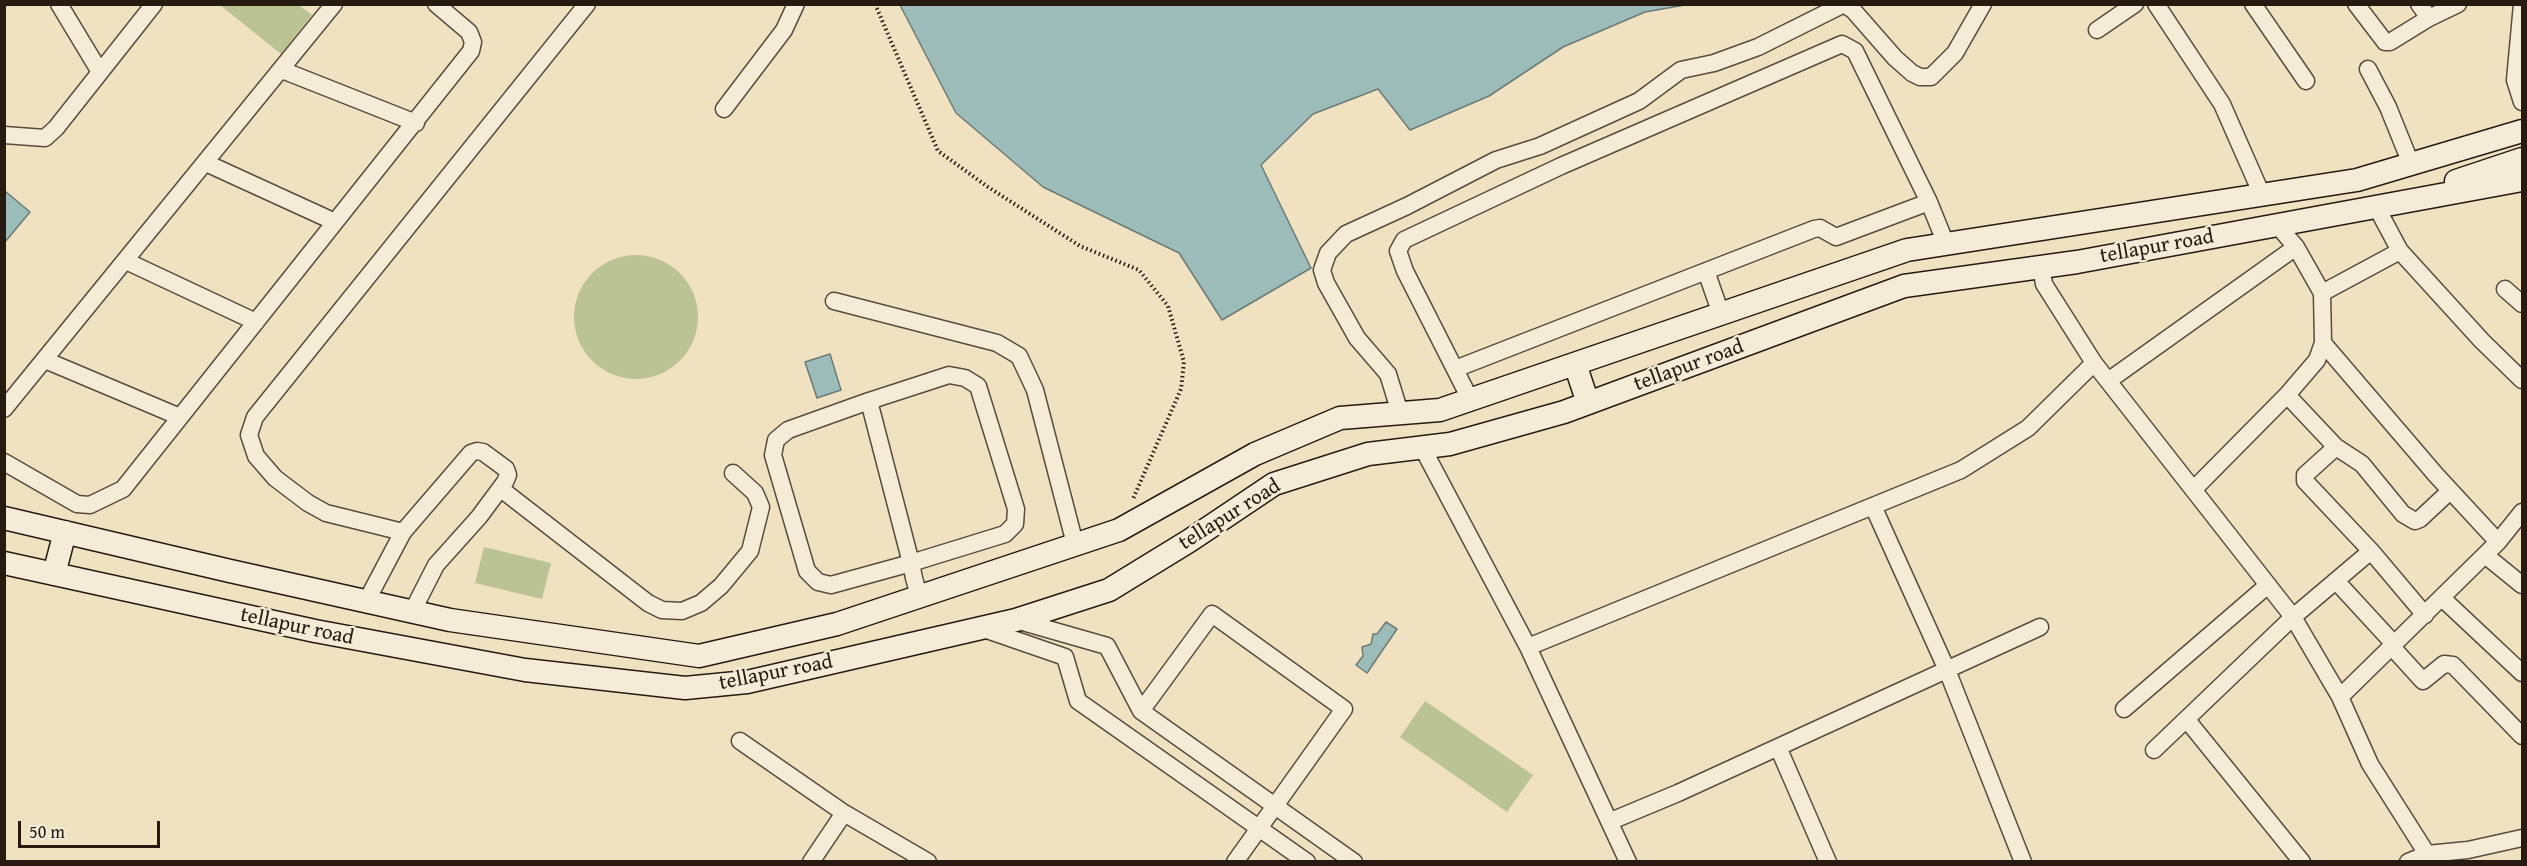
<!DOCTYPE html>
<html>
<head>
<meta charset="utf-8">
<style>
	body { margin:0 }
	#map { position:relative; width:2527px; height:866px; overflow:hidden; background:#f0e2c1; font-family:"Gentium Book Plus",serif }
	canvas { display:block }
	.frame { position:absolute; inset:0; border:6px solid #261a11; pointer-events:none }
	.scale { position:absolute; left:18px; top:821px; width:142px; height:27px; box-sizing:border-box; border:3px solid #261a11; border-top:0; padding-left:8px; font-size:18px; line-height:21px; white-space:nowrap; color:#261a11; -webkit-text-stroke:4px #f5ecd7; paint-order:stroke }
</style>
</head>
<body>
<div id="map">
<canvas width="2527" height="866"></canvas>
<div class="frame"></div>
<div class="scale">50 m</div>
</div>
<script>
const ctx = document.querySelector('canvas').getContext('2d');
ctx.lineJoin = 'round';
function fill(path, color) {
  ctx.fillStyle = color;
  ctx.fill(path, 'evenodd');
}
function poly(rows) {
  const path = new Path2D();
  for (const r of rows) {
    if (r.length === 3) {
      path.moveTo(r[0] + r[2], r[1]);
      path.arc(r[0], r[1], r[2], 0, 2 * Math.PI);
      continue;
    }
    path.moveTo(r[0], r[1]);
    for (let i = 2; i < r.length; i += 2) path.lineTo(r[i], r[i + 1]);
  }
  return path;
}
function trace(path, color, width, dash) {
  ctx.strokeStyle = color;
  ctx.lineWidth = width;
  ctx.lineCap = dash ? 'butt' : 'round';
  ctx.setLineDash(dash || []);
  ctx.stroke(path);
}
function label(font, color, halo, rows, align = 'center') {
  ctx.font = font + ' "Gentium Book Plus",serif';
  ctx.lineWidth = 4.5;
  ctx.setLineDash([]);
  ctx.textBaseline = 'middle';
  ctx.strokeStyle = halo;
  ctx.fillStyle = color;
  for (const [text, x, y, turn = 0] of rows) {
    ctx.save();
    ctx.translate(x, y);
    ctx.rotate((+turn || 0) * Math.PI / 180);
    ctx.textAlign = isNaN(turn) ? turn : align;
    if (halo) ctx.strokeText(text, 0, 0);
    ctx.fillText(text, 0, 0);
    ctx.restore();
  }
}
const green = poly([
	[220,5,299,5,312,15,281,54],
	[636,317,62],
	[484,547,551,563,542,599,475,583],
	[1425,701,1533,775,1507,812,1400,737]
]);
const water = poly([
	[900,5,900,4,1685,5,1645,12,1563,47,1489,96,1410,130,1378,89,1313,114,1261,165,1311,268,1222,320,1179,253,1043,187,956,113,900,5],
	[5,191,30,212,5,242,5,191],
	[830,354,841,390,817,398,805,362,830,354],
	[1386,622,1397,629,1367,673,1356,665,1363,656,1362,647,1371,644,1373,634,1377,634,1386,622]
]);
const path = poly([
	[875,4,938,151,988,187,1080,246,1139,270,1168,306,1184,362,1181,389,1133,499]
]);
const street = poly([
	[59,4,100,72],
	[2156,4,2222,104,2262,195],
	[2253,4,2306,81],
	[2356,4,2385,42,2390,42,2429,18,2458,4],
	[2419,4,2429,18],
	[2522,4,2515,80,2522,102],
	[2097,30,2135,4],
	[2368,69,2388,107,2411,164],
	[282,70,416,123],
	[724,109,784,30,796,4],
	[4,135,45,138,56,128,154,4],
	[206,163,335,222],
	[2377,208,2400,251,2482,341,2522,380],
	[126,261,256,322],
	[2041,267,2044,284,2094,363,2293,617,2340,697,2370,764,2427,854,2468,850,2522,838],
	[1706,271,1721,314],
	[2505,289,2522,304],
	[2322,293,2400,251],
	[834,301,997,343,1019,356,1035,390,1075,544],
	[2323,343,2436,475,2498,542],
	[45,360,180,417],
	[1455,369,1814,229,1820,228,1836,237,1929,202],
	[2108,381,2296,247],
	[2287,395,2336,447],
	[1470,399,1405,271,1398,251,1404,240,1561,166,1842,44,1855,51,1929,202,1946,244],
	[869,401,788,430,776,440,773,455,807,571,818,582,831,585,911,563,1005,534,1015,524,1016,509,978,386,965,378,949,375,869,401,911,563,914,578,919,596],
	[4,409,334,4],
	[1400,413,1388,374,1357,338,1326,283,1322,270,1328,253,1346,234,1407,206,1496,160,1540,146,1639,101,1681,70,1714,63,1758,47,1840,6,1845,5,1853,10,1895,58,1912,73,1920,77,1931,77,1955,53,1983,4],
	[1422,447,1528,647,1628,862],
	[4,462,77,504,90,505,123,489,471,51,473,42,469,32,436,4],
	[501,489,648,603,662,610,682,611,701,603,721,586,750,551,761,507,755,493,733,473],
	[2194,489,2287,395,2317,360,2323,343,2322,293,2296,247,2278,226],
	[1873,506,1947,670,2023,862],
	[403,532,326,513,308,503,275,478,256,456,249,435,255,417,587,4],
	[2485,555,2522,585],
	[2337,582,2395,645],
	[2442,598,2522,673],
	[366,602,403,532,471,453,477,451,483,452,506,469,508,475,505,482,479,517,436,565,412,612],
	[2425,615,2371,551,2305,481,2305,475,2336,447,2362,464,2403,514,2415,521,2420,519,2450,491],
	[1016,620,1107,646,1141,711,1354,862],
	[981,628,1065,657,1078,701,1307,862],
	[1528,647,1961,470,2028,428,2094,363],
	[2392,647,2423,681,2444,664,2453,665,2522,736],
	[2340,697,2498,542,2522,512],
	[2124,709,2268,585],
	[1141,711,1212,614,1344,709,1235,862],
	[2187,720,2302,862],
	[740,741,844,813,928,862],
	[1778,747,1828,862],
	[2154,750,2293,617,2371,551],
	[1611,821,1678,793,2040,627],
	[811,862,844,813],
	[2408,862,2427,854]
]);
const secondary = poly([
	[2456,181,2522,159],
	[1575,364,1588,403],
	[4,518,230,571,450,620,699,656,837,624,1119,530,1255,454,1340,418,1440,410,1907,250,2357,180,2522,131],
	[4,563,315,631,525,670,685,688,747,682,1016,620,1109,590,1189,541,1274,484,1368,454,1450,444,1564,412,1904,286,2077,262,2522,180],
	[54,574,65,532]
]);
const streetNames = [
	["tellapur road",2157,247,-10],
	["tellapur road",1689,366,-20],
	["tellapur road",1230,515,-32],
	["tellapur road",297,627,12],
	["tellapur road",776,673,-11]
];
fill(green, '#bbc392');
fill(water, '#9cbcb9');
trace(water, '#6d7b76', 1.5);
trace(street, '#584c3d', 19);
trace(secondary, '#261a11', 25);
trace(path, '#261a11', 4, [1.5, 3]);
trace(street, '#f5ecd7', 16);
trace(secondary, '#f5ecd7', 22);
label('21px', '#261a11', '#f5ecd7', streetNames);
</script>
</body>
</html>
